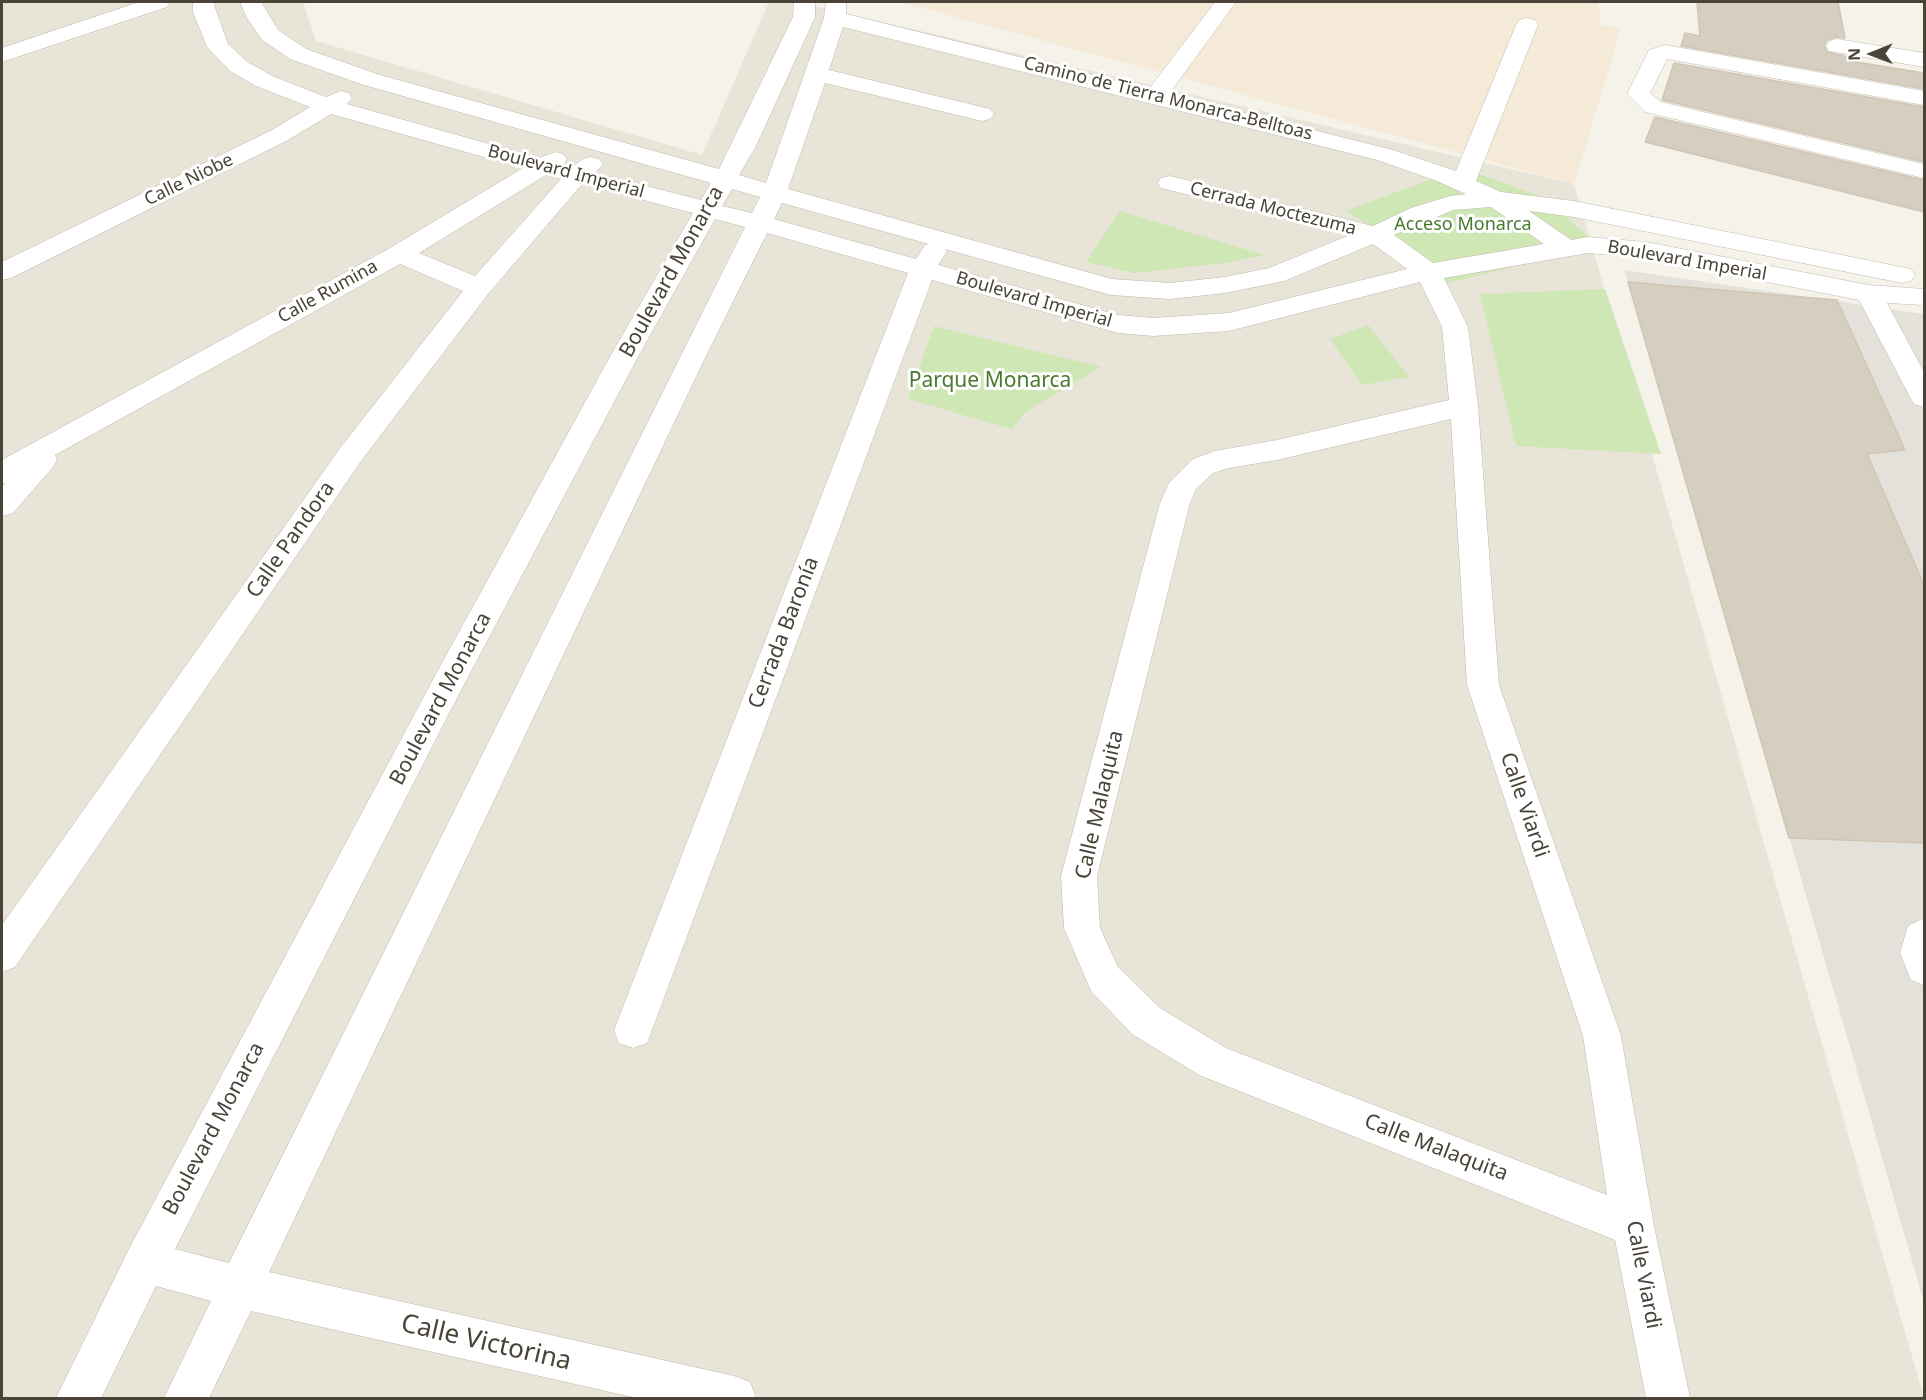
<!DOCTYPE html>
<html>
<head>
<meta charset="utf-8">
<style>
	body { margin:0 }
	#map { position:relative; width:1926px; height:1400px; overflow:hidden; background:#f5f2ea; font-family:"Noto Sans",sans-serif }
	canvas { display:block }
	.frame { position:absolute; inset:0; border:3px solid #494338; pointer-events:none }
	.north { position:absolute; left:1842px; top:24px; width:60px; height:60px; -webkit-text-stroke:4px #fff; paint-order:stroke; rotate:269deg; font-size:16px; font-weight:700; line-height:24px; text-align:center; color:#494338 }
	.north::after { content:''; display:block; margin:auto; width:21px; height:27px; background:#494338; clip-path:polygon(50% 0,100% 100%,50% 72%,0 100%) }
</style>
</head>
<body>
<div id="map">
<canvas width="1926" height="1400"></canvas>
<div class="frame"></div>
<div class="north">N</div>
</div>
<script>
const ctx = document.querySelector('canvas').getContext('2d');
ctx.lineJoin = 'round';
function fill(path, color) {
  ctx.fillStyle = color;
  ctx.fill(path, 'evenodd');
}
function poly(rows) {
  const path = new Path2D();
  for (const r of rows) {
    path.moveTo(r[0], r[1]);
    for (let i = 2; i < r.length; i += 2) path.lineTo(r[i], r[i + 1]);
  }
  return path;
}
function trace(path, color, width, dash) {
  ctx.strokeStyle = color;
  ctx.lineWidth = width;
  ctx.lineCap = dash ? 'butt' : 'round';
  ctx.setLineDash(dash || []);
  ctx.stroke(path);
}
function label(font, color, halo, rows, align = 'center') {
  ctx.font = font + ' "Noto Sans",sans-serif';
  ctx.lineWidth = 6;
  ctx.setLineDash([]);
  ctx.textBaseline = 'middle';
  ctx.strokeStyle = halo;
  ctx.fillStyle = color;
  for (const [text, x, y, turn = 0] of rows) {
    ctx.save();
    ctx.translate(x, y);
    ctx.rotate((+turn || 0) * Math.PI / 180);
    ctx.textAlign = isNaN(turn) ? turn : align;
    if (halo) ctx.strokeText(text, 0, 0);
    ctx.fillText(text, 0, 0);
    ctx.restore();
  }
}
const residential = poly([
	[2,2,303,2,316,41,702,155,769,2,797,2,1574,184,1924,1398,2,1398]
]);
const commercial = poly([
	[900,2,1598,2,1601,25,1621,28,1574,184]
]);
const industrial = poly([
	[1624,270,1924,314,1924,1302,1628,282]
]);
const green = poly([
	[1462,168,1545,198,1599,246,1432,287,1378,230,1345,211],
	[1120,211,1264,255,1226,263,1134,273,1086,262],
	[1605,289,1661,454,1516,446,1480,294],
	[1368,325,1409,377,1362,385,1330,339],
	[934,326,1101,367,1027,411,1011,429,908,399]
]);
const building = poly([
	[1697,2,1838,2,1845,38,1836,37,1827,40,1824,45,1827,52,1849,57,1850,61,1924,73,1924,89,1681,46,1685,33,1700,36,1697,2],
	[1674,63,1924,107,1924,162,1662,100,1674,63],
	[1655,117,1924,180,1924,212,1645,142,1655,117],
	[1628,282,1837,300,1905,450,1867,454,1924,585,1924,843,1789,838,1628,282]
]);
const minor = poly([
	[139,2,170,2,167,7,2,62,2,48,139,2],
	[193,2,213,2,228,44,246,61,272,76,326,97,341,91,349,93,352,98,347,104,539,158,555,152,563,154,567,159,563,165,572,167,583,159,591,157,599,159,603,164,595,173,701,200,711,183,364,85,290,59,262,40,247,18,240,2,261,2,278,30,306,49,380,75,719,169,793,17,794,2,815,2,815,17,756,146,739,175,766,183,824,18,826,2,846,2,846,14,1149,89,1215,2,1236,2,1169,94,1393,150,1456,171,1516,25,1519,20,1527,18,1535,20,1538,25,1476,181,1501,192,1574,201,1911,269,1915,275,1911,281,1902,283,1574,217,1529,211,1571,240,1588,237,1646,242,1869,285,1924,289,1924,305,1887,303,1924,372,1924,407,1914,404,1910,397,1859,300,1646,258,1588,253,1444,278,1468,327,1478,406,1499,685,1621,1036,1654,1226,1690,1398,1646,1398,1615,1240,1199,1075,1132,1034,1091,991,1064,928,1061,876,1160,503,1169,483,1193,459,1215,451,1277,440,1449,400,1442,327,1420,282,1229,331,1153,336,1118,333,932,280,652,1030,647,1043,633,1048,619,1043,614,1030,908,273,767,233,703,362,269,1272,734,1376,750,1382,756,1398,637,1398,251,1311,209,1398,164,1398,211,1301,156,1286,101,1398,56,1398,130,1247,436,674,611,355,693,213,582,184,488,294,361,461,15,967,2,972,2,925,341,447,463,291,400,264,55,455,57,460,53,467,13,513,2,516,2,487,5,483,2,483,2,460,390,248,523,168,331,114,288,140,11,278,2,280,2,262,272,130,310,107,256,86,230,71,207,47,193,12,193,2],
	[843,27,1377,160,1437,181,1466,194,1450,196,1411,208,1373,226,1170,176,1161,178,1158,183,1161,188,1350,235,1269,268,1225,277,1170,283,1112,279,788,189,825,83,982,121,990,119,994,114,990,109,829,70,843,27],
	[546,175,561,179,475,276,419,253,546,175],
	[732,189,760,197,752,213,722,206,732,189],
	[782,203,929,244,925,245,916,259,774,219,782,203],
	[1491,207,1544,244,1433,263,1394,235,1453,210,1491,207],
	[715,219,745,227,229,1263,175,1249,461,690,639,355,715,219],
	[1373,244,1407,269,1229,313,1153,318,1118,315,938,265,947,251,945,249,1111,295,1170,299,1225,293,1284,281,1373,244],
	[1451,419,1467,685,1583,1036,1607,1195,1226,1048,1160,1008,1118,967,1100,928,1097,876,1190,503,1196,489,1213,473,1229,468,1277,460,1451,419],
	[1837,39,1924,53,1924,67,1829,51,1826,46,1829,41,1837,39],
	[1665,45,1924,91,1924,105,1667,59,1650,93,1661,102,1924,164,1924,178,1645,112,1627,94,1649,50,1665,45],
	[1924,918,1924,985,1911,980,1900,953,1908,926,1924,918]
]);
const farStreetnames = [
	["Camino de Tierra Monarca-Belltoas",1168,99,14],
	["Boulevard Imperial",566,172,15],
	["Calle Niobe",189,180,-26],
	["Cerrada Moctezuma",1273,209,14],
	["Boulevard Imperial",1687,261,10],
	["Calle Rumina",328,292,-29],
	["Boulevard Imperial",1034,300,16]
];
const farParknames = [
	["Acceso Monarca",1463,225]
];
const streetNames = [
	["Boulevard Monarca",672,272,-61],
	["Calle Pandora",291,540,-55],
	["Cerrada Baronía",784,633,-69],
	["Boulevard Monarca",441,699,-62],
	["Calle Malaquita",1100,805,-77],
	["Calle Viardi",1524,805,71],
	["Boulevard Monarca",214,1129,-62],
	["Calle Malaquita",1436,1148,21],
	["Calle Viardi",1643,1275,79]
];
const parkNames = [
	["Parque Monarca",990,381]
];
const nearStreetnames = [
	["Calle Victorina",486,1343,13]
];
fill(residential, '#e8e4d8');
fill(commercial, '#f5e9d7');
fill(industrial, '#e4e1db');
fill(green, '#cfe7b4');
fill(building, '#d6cec0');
trace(building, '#d1c6b3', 1.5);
trace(minor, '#c0baad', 1);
fill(minor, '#fff');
label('18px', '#494338', '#fff', farStreetnames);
label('18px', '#477a2c', '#fff', farParknames);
label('21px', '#494338', '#fff', streetNames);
label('21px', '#477a2c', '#fff', parkNames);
label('26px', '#494338', '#fff', nearStreetnames);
</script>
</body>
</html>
